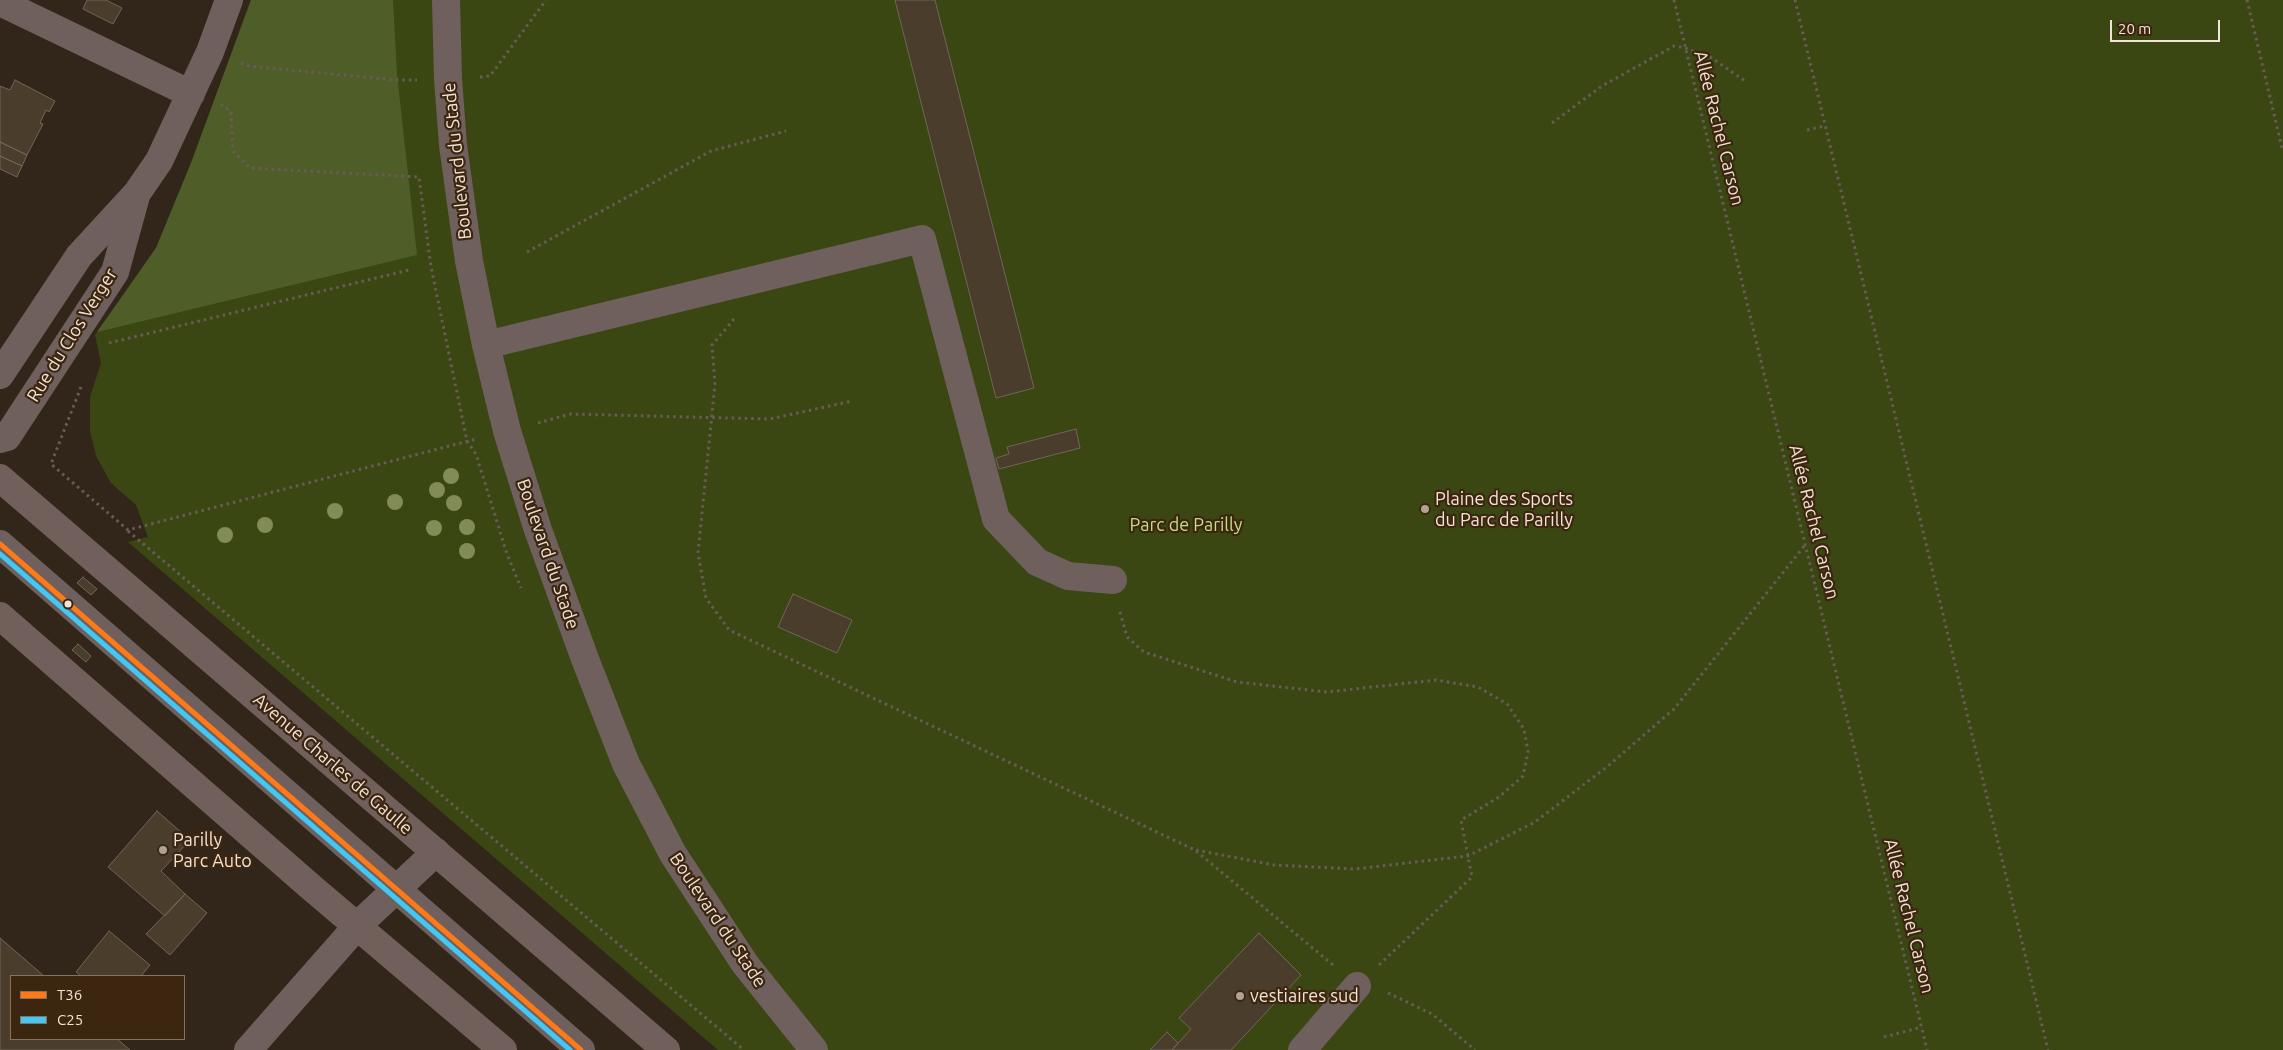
<!DOCTYPE html>
<html>
<head>
<meta charset="utf-8">
<style>
	body { margin:0 }
	#map { position:relative; width:2283px; height:1050px; overflow:hidden; background:#32261a; font-family:Ubuntu,sans-serif }
	canvas { display:block }
	.legend { position:absolute; left:10px; top:975px; width:175px; height:65px; box-sizing:border-box; background:#3d2610; border:1px solid #85725f; margin:0; padding:6px 9px; list-style:none; font-size:15px; color:#f2e3d6 }
	.legend li { display:flex; align-items:center; gap:10px; height:25px }
	.legend b { width:25px; border:1px solid #85725f }
	.scale { position:absolute; left:2110px; top:20px; width:110px; height:22px; box-sizing:border-box; border:2px solid #f2e3d6; border-top:0; padding-left:6px; font-size:15px; line-height:18px; white-space:nowrap; color:#f2e3d6; -webkit-text-stroke:4px #3d2610; paint-order:stroke }
</style>
</head>
<body>
<div id="map">
<canvas width="2283" height="1050"></canvas>
<ul class="legend">
<li><b style="height:6px;background:#ff7917"></b>T36</li>
<li><b style="height:6px;background:#41c8f4"></b>C25</li>
</ul>
<div class="scale">20 m</div>
</div>
<script>
const ctx = document.querySelector('canvas').getContext('2d');
ctx.lineJoin = 'round';
function fill(path, color) {
  ctx.fillStyle = color;
  ctx.fill(path, 'evenodd');
}
function poly(rows) {
  const path = new Path2D();
  for (const r of rows) {
    path.moveTo(r[0], r[1]);
    for (let i = 2; i < r.length; i += 2) path.lineTo(r[i], r[i + 1]);
  }
  return path;
}
function trace(path, color, width, dash) {
  ctx.strokeStyle = color;
  ctx.lineWidth = width;
  ctx.lineCap = dash ? 'butt' : 'round';
  ctx.setLineDash(dash || []);
  ctx.stroke(path);
}
function label(font, color, halo, rows, align = 'center') {
  ctx.font = font + ' Ubuntu,sans-serif';
  ctx.lineWidth = 4.5;
  ctx.setLineDash([]);
  ctx.textBaseline = 'middle';
  ctx.strokeStyle = halo;
  ctx.fillStyle = color;
  for (const [text, x, y, turn = 0] of rows) {
    ctx.save();
    ctx.translate(x, y);
    ctx.rotate((+turn || 0) * Math.PI / 180);
    ctx.textAlign = isNaN(turn) ? turn : align;
    if (halo) ctx.strokeText(text, 0, 0);
    ctx.fillText(text, 0, 0);
    ctx.restore();
  }
}
const green = poly([
	[251,0,2283,0,2283,1050,718,1050,128,542,148,537,136,505,111,483,96,456,90,431,90,397,101,363,95,335,156,248,191,163]
]);
const forest = poly([
	[251,0,393,0,397,74,417,255,97,332,156,248,191,163]
]);
const building = poly([
	[87,0,106,0,122,8,113,24,83,9,87,0],
	[895,0,935,0,1034,388,996,398,895,0],
	[15,80,55,101,49,112,46,110,40,123,43,124,27,155,0,142,0,86,10,90,15,80],
	[0,142,27,155,22,166,0,156,0,142],
	[0,156,22,166,17,177,0,169,0,156],
	[1076,429,1080,448,999,469,996,458,1009,454,1007,447,1076,429],
	[83,577,97,589,91,595,77,583,83,577],
	[793,594,852,620,837,653,778,627,793,594],
	[78,644,91,656,86,662,72,650,78,644],
	[157,811,190,840,161,871,185,894,165,916,108,867,157,811],
	[185,894,207,913,170,955,146,934,185,894],
	[109,931,150,965,141,976,81,976,76,972,109,931],
	[1259,933,1301,975,1231,1050,1172,1050,1191,1029,1179,1018,1259,933],
	[0,938,44,976,11,976,11,1039,117,1039,130,1050,0,1050,0,938],
	[1167,1032,1178,1043,1172,1050,1150,1050,1167,1032]
]);
const path = poly([
	[1674,0,1927,1050],
	[1795,0,2048,1050],
	[2247,0,2283,152],
	[241,63,249,66,395,80,417,80],
	[480,77,490,76,546,0],
	[221,104,231,112,233,151,250,168,419,177,431,267,467,441,476,454,507,554,521,588],
	[1552,123,1602,86,1674,46,1685,48,1712,58,1745,81],
	[1807,130,1825,126],
	[527,252,711,151,786,131],
	[734,319,712,345,715,384,698,553,706,598,729,630,1195,850,1333,965],
	[109,343,409,270],
	[81,387,51,464,128,530,476,439],
	[538,423,570,414,770,419,852,401],
	[128,531,744,1050],
	[1120,612,1127,637,1144,652,1237,682,1327,692,1436,680,1478,687,1507,704,1524,729,1528,752,1523,776,1499,797,1461,820,1472,877,1379,965],
	[1196,850,1274,865,1355,869,1468,856,1535,822,1608,766,1674,709,1805,545],
	[1388,993,1432,1014,1475,1050],
	[1884,1037,1922,1027]
]);
const minor = poly([
	[446,0,448,79,453,145,469,261,486,345,507,431,538,530,585,659,626,764,673,854,745,964,814,1050],
	[0,2,191,94],
	[486,345,922,239,996,519,1037,562,1068,576,1113,580],
	[0,375,79,256,137,193,159,161,210,52,229,0],
	[0,439,7,437,115,272,136,196],
	[0,544,581,1050],
	[248,1050,358,925,436,852],
	[1302,1050,1357,986]
]);
const major = poly([
	[0,478,666,1050],
	[0,616,312,888,503,1050]
]);
const bus1 = poly([
	[0,544,581,1050]
]);
const bus2 = poly([
	[0,554,570,1050]
]);
const trees = [
	[451,476],
	[437,490],
	[395,502],
	[454,503],
	[335,511],
	[265,525],
	[467,527],
	[434,528],
	[225,535],
	[467,551]
];
const markers = [
	[1425,509,5,"#afa194"],
	[68,604,4.5,"#f2e3d6"],
	[163,850,5,"#afa194"],
	[1240,996,5,"#afa194"]
];
const streetNames = [
	["Allée Rachel Carson",1719,128,76],
	["Boulevard du Stade",457,161,-96],
	["Rue du Clos Verger",72,335,-58],
	["Allée Rachel Carson",1814,522,76],
	["Boulevard du Stade",548,554,71],
	["Avenue Charles de Gaulle",333,764,41],
	["Allée Rachel Carson",1909,916,76],
	["Boulevard du Stade",718,920,56]
];
const poiNames = [
	["Plaine des Sports",1435,499],
	["du Parc de Parilly",1435,520],
	["Parilly",173,840],
	["Parc Auto",173,861],
	["vestiaires sud",1250,996]
];
const parkNames = [
	["Parc de Parilly",1186,525]
];
fill(green, '#3a4713');
fill(forest, '#4f5d28');
fill(building, '#4a3d2c');
trace(building, '#70665b', 1);
trace(path, '#695c58', 3, [2.5, 4]);
trace(minor, '#6f605d', 28);
trace(major, '#705f5b', 28);
trace(bus1, '#ff7917', 5);
trace(bus2, '#41c8f4', 5);
ctx.fillStyle = '#818c56';
for (const [x, y] of trees) {
  ctx.beginPath();
  ctx.arc(x, y, 8, 0, 2 * Math.PI);
  ctx.fill();
}
for (const [x, y, r, color] of markers) {
  const dot = new Path2D();
  dot.arc(x, y, r, 0, 2 * Math.PI);
  ctx.fillStyle = color;
  ctx.fill(dot);
  trace(dot, '#3d2610', 2);
}
label('18px', '#f2e3d6', '#3d2610', streetNames);
label('18px', '#f2e3d6', '#3d2610', poiNames, 'left');
label('18px', '#c1df87', '#3d2610', parkNames);
</script>
</body>
</html>
